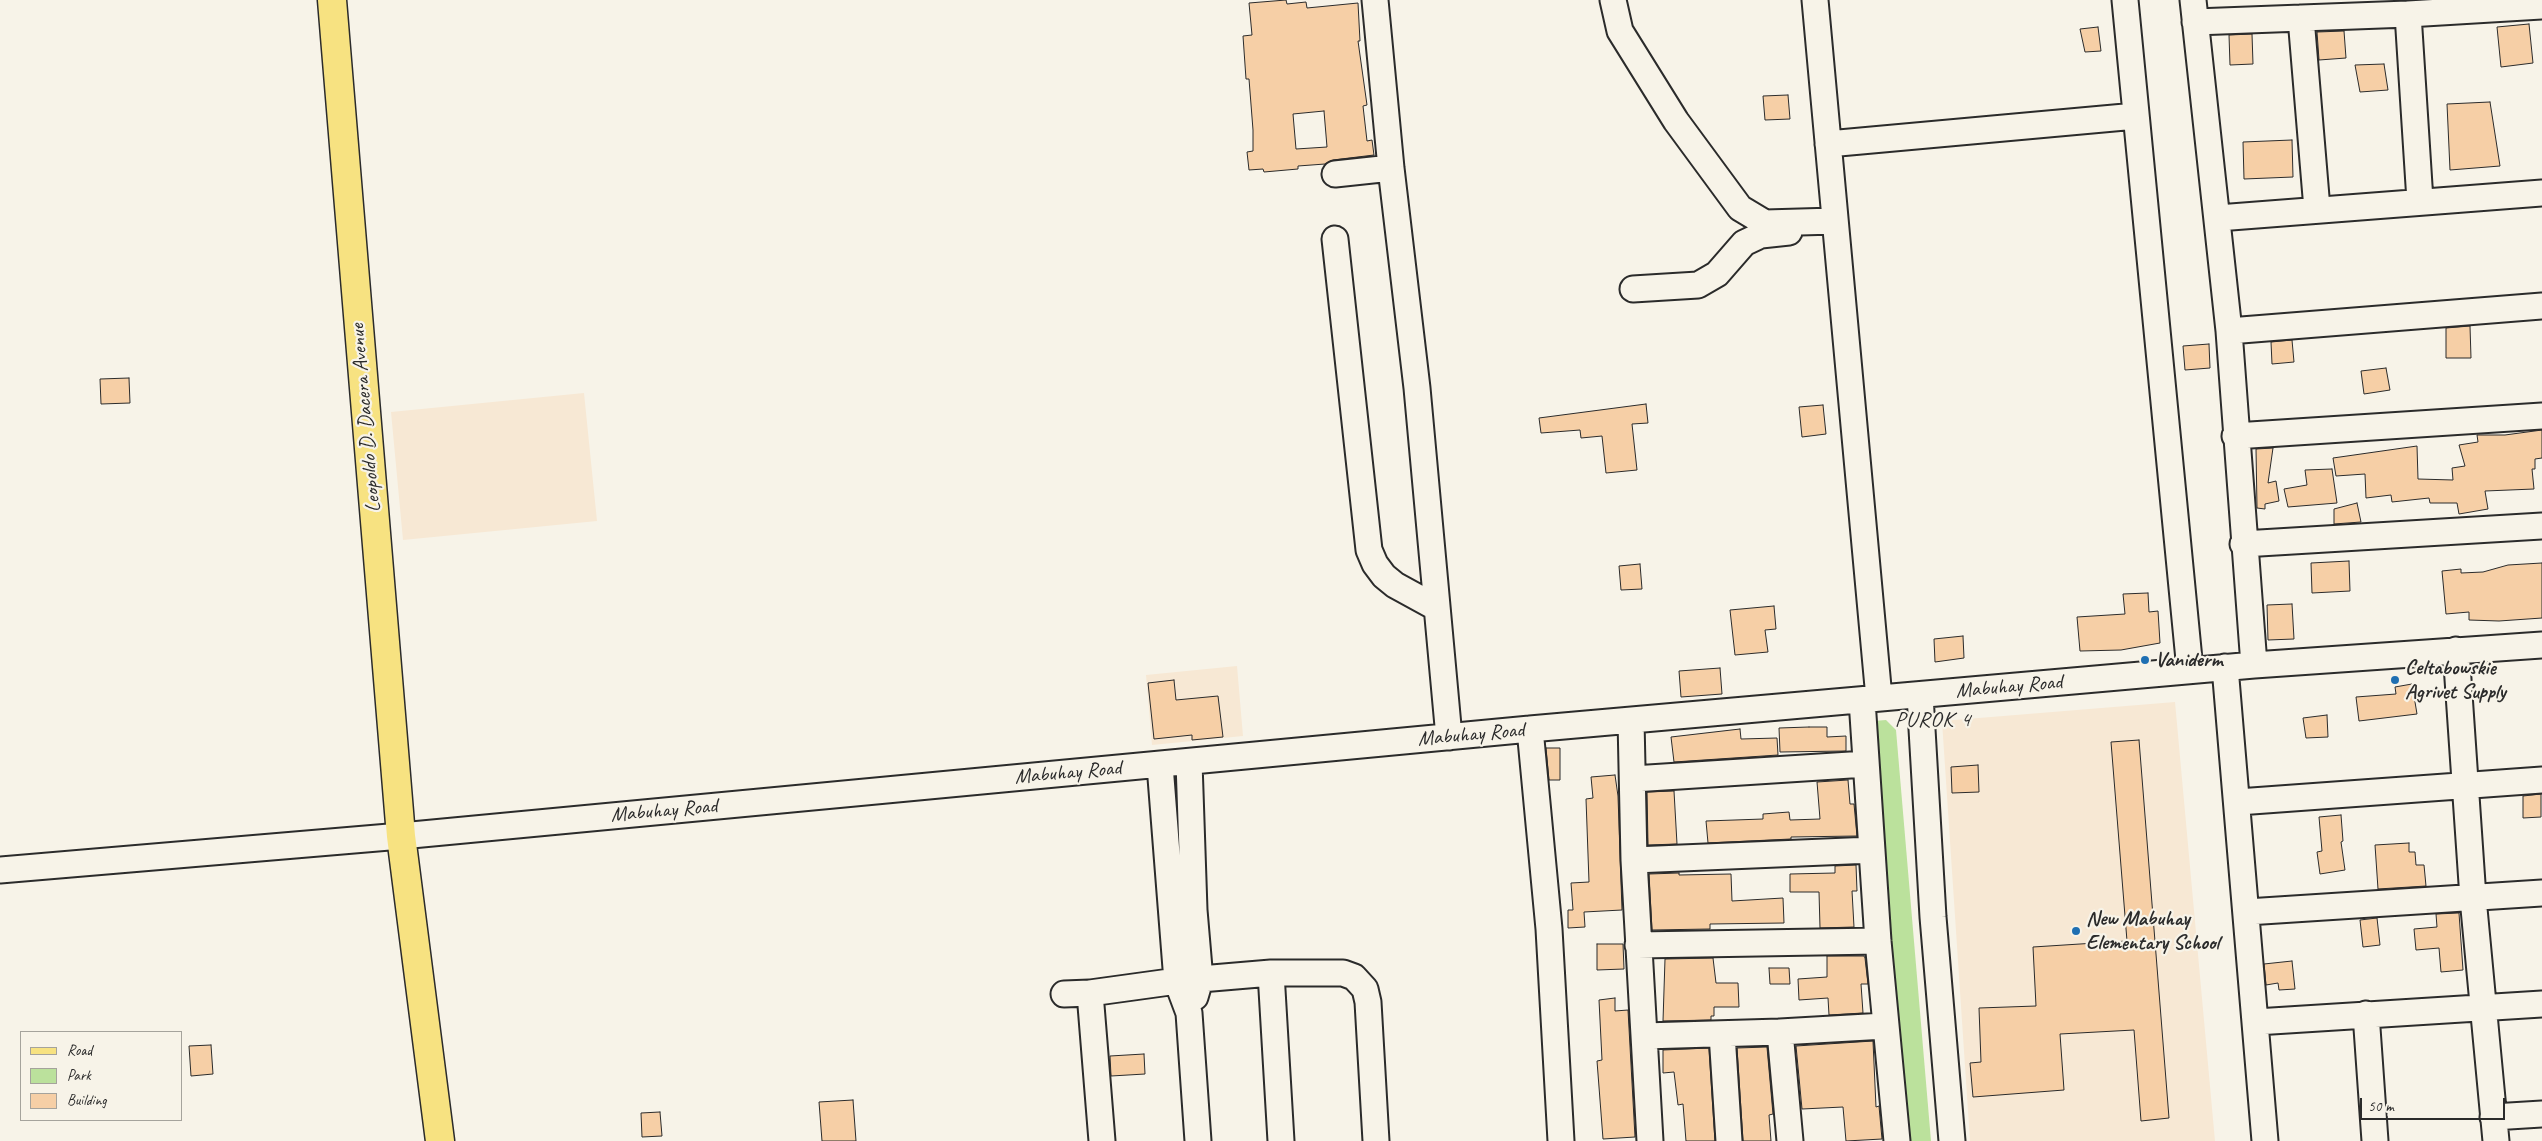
<!DOCTYPE html>
<html>
<head>
<meta charset="utf-8">
<style>
	body { margin:0 }
	#map { position:relative; width:2542px; height:1141px; overflow:hidden; background:#f7f3e8; font-family:Caveat,sans-serif }
	canvas { display:block }
	.legend { position:absolute; left:20px; top:1031px; width:162px; height:90px; box-sizing:border-box; background:#f7f3e8; border:1px solid #a5a39c; margin:0; padding:6px 9px; list-style:none; font-size:15px; color:#2b2b2b }
	.legend li { display:flex; align-items:center; gap:10px; height:25px }
	.legend b { width:25px; border:1px solid #a5a39c }
	.scale { position:absolute; left:2360px; top:1098px; width:145px; height:22px; box-sizing:border-box; border:2px solid #2b2b2b; border-top:0; padding-left:6px; font-size:15px; line-height:18px; white-space:nowrap; color:#2b2b2b; -webkit-text-stroke:4px #f7f3e8; paint-order:stroke }
</style>
</head>
<body>
<div id="map">
<canvas width="2542" height="1141"></canvas>
<ul class="legend">
<li><b style="height:6px;background:#f7e281"></b>Road</li>
<li><b style="height:14px;background:#bbe19c"></b>Park</li>
<li><b style="height:14px;background:#f6cfa6"></b>Building</li>
</ul>
<div class="scale">50 m</div>
</div>
<script>
const ctx = document.querySelector('canvas').getContext('2d');
ctx.lineJoin = 'round';
function fill(path, color) {
  ctx.fillStyle = color;
  ctx.fill(path, 'evenodd');
}
function poly(rows) {
  const path = new Path2D();
  for (const r of rows) {
    path.moveTo(r[0], r[1]);
    for (let i = 2; i < r.length; i += 2) path.lineTo(r[i], r[i + 1]);
  }
  return path;
}
function trace(path, color, width, dash) {
  ctx.strokeStyle = color;
  ctx.lineWidth = width;
  ctx.lineCap = dash ? 'butt' : 'round';
  ctx.setLineDash(dash || []);
  ctx.stroke(path);
}
function label(font, color, halo, rows, align = 'center') {
  ctx.font = font + ' Caveat,sans-serif';
  ctx.lineWidth = 4.5;
  ctx.setLineDash([]);
  ctx.textBaseline = 'middle';
  ctx.strokeStyle = halo;
  ctx.fillStyle = color;
  for (const [text, x, y, turn = 0] of rows) {
    ctx.save();
    ctx.translate(x, y);
    ctx.rotate((+turn || 0) * Math.PI / 180);
    ctx.textAlign = isNaN(turn) ? turn : align;
    if (halo) ctx.strokeText(text, 0, 0);
    ctx.fillText(text, 0, 0);
    ctx.restore();
  }
}
const built = poly([
	[584,393,597,521,403,540,391,412],
	[1237,666,1243,736,1152,745,1146,675],
	[2175,702,2215,1141,1970,1141,1942,721]
]);
const green = poly([
	[1886,720,1896,730,1931,1141,1904,1141,1874,721]
]);
const building = poly([
	[1286,0,1287,4,1306,2,1307,8,1358,3,1360,41,1358,41,1367,105,1363,106,1367,141,1372,140,1374,155,1333,160,1325,164,1298,166,1298,169,1264,172,1263,169,1249,170,1247,152,1253,151,1253,130,1249,79,1246,79,1243,36,1252,35,1249,3,1286,0],
	[1324,111,1327,147,1296,149,1293,114,1324,111],
	[2529,24,2533,63,2501,67,2497,27,2529,24],
	[2098,27,2101,51,2085,52,2080,29,2098,27],
	[2344,31,2346,58,2319,60,2317,32,2344,31],
	[2252,34,2253,64,2230,65,2229,35,2252,34],
	[2384,64,2388,90,2360,92,2355,65,2384,64],
	[1788,95,1790,119,1765,120,1763,96,1788,95],
	[2490,102,2500,166,2450,170,2447,104,2490,102],
	[2292,140,2293,177,2244,179,2243,142,2292,140],
	[2470,326,2471,358,2446,358,2446,328,2470,326],
	[2292,340,2294,362,2272,364,2271,342,2292,340],
	[2209,344,2210,368,2185,370,2183,346,2209,344],
	[2386,368,2390,390,2364,394,2361,371,2386,368],
	[129,378,130,403,101,404,100,379,129,378],
	[1646,404,1648,423,1632,424,1637,470,1606,473,1602,436,1581,438,1580,430,1541,433,1539,418,1646,404],
	[1823,405,1826,434,1802,437,1799,407,1823,405],
	[2542,430,2542,458,2535,459,2535,469,2532,469,2534,489,2485,491,2488,509,2459,514,2457,503,2430,503,2429,498,2392,502,2391,495,2366,498,2365,474,2336,476,2333,458,2417,446,2418,479,2453,480,2452,468,2465,466,2459,445,2478,442,2477,435,2505,435,2542,430],
	[2273,448,2268,483,2276,481,2279,501,2265,504,2265,509,2257,508,2256,449,2273,448],
	[2332,469,2337,503,2288,507,2284,489,2307,485,2305,470,2332,469],
	[2357,503,2361,522,2334,524,2334,509,2357,503],
	[2349,561,2350,591,2312,593,2311,563,2349,561],
	[2542,563,2542,618,2499,621,2469,620,2469,612,2446,614,2442,571,2461,569,2461,573,2483,572,2508,565,2542,563],
	[1640,564,1642,589,1621,590,1619,566,1640,564],
	[2148,593,2149,612,2158,611,2160,643,2121,650,2080,651,2077,617,2125,614,2123,594,2148,593],
	[2292,604,2294,639,2268,640,2267,605,2292,604],
	[1774,606,1776,629,1765,630,1768,652,1735,655,1730,610,1774,606],
	[1963,636,1964,658,1935,662,1934,639,1963,636],
	[1720,668,1722,694,1681,697,1679,671,1720,668],
	[1174,680,1176,700,1218,696,1223,737,1192,740,1192,735,1154,739,1148,683,1174,680],
	[2412,684,2417,714,2359,721,2356,697,2396,694,2395,687,2412,684],
	[2327,715,2328,737,2306,738,2303,718,2327,715],
	[1809,727,1827,727,1827,737,1846,736,1846,751,1780,752,1779,728,1809,727],
	[1740,729,1741,739,1777,738,1778,755,1674,762,1671,737,1740,729],
	[2139,740,2169,1118,2141,1121,2134,1030,2060,1034,2064,1090,1973,1097,1970,1063,1981,1062,1979,1008,2036,1006,2033,947,2127,941,2111,742,2139,740],
	[1546,748,1560,748,1560,780,1549,780,1546,748],
	[1978,765,1979,792,1952,793,1951,767,1978,765],
	[1615,775,1618,796,1622,910,1584,912,1585,927,1568,928,1568,910,1573,910,1571,883,1589,882,1586,799,1593,798,1591,777,1615,775],
	[1848,780,1850,804,1854,804,1857,836,1791,837,1791,839,1708,843,1706,821,1763,819,1763,814,1789,812,1790,820,1820,819,1817,782,1848,780],
	[1674,791,1677,844,1648,845,1647,792,1674,791],
	[2541,794,2541,817,2523,818,2523,796,2541,794],
	[2341,815,2343,841,2341,842,2345,870,2320,874,2317,852,2322,851,2319,817,2341,815],
	[2409,843,2409,852,2415,852,2416,865,2424,865,2426,886,2378,889,2375,845,2409,843],
	[1856,865,1857,891,1852,891,1854,927,1820,928,1819,892,1790,892,1790,874,1835,873,1835,866,1856,865],
	[1679,873,1679,875,1731,874,1732,901,1783,898,1784,923,1710,924,1710,929,1652,930,1649,874,1679,873],
	[2459,913,2463,970,2441,972,2439,948,2416,950,2414,929,2437,927,2436,914,2459,913],
	[2377,918,2380,945,2363,947,2360,920,2377,918],
	[1597,944,1623,944,1624,969,1597,970,1597,944],
	[1827,956,1864,956,1865,958,1868,984,1861,984,1863,1013,1829,1015,1828,998,1799,1000,1798,979,1827,977,1827,956],
	[1713,958,1716,983,1738,983,1739,1007,1714,1007,1714,1016,1711,1016,1711,1020,1663,1021,1665,959,1713,958],
	[2292,961,2295,989,2279,990,2278,983,2266,985,2264,964,2292,961],
	[1769,968,1789,968,1790,984,1770,984,1769,968],
	[1615,998,1615,1011,1628,1010,1635,1137,1603,1139,1597,1061,1602,1060,1599,1000,1615,998],
	[1873,1041,1876,1107,1879,1106,1882,1139,1846,1141,1843,1107,1802,1109,1796,1046,1873,1041],
	[211,1045,213,1074,191,1076,189,1046,211,1045],
	[1767,1047,1773,1114,1769,1115,1771,1141,1743,1141,1737,1048,1767,1047],
	[1709,1048,1715,1141,1686,1141,1683,1104,1678,1105,1674,1072,1663,1073,1663,1050,1709,1048],
	[1144,1054,1145,1074,1111,1076,1110,1056,1144,1054],
	[853,1100,856,1141,822,1141,819,1102,853,1100],
	[660,1112,662,1136,642,1137,641,1113,660,1112]
]);
const minor = poly([
	[1375,0,1391,168,1417,388,1449,737],
	[1613,0,1620,31,1676,121,1740,208,1765,223,1835,221],
	[1815,0,1879,698],
	[2125,0,2190,670],
	[2193,0,2229,331,2254,665],
	[2408,14,2420,201],
	[2301,18,2317,209],
	[2195,22,2408,14,2542,6],
	[1828,144,2136,116],
	[1335,174,1391,168],
	[2218,218,2542,193],
	[1335,239,1369,550,1375,564,1384,576,1395,585,1437,608],
	[1633,289,1698,285,1717,274,1744,243,1761,235,1789,232],
	[2229,331,2542,306],
	[2235,436,2542,416],
	[2243,544,2542,526],
	[2456,650,2473,898,2496,1141],
	[2225,667,2265,1141],
	[1920,695,1933,917,1952,1141],
	[1862,700,1878,941,1897,1141],
	[1631,720,1634,860,1650,1141],
	[1530,729,1549,929,1561,1141],
	[1189,762,1194,910,1200,980,1195,997],
	[1160,765,1177,981,1189,1013,1198,1141],
	[1633,779,1866,764],
	[2238,802,2542,780],
	[1634,860,1872,850],
	[0,870,401,836,1530,729,2254,665,2542,645],
	[2247,912,2542,893],
	[1638,945,1878,941],
	[1271,973,1281,1141],
	[1090,993,1177,981,1271,973,1343,973,1354,977,1365,989,1368,1002,1376,1141],
	[1064,994,1090,993,1102,1141],
	[2366,1014,2375,1141],
	[2256,1022,2542,1004],
	[1780,1032,1790,1141],
	[1722,1034,1729,1141],
	[1644,1036,1780,1032,1885,1026],
	[2493,1117,2542,1114]
]);
const major = poly([
	[332,0,401,836,440,1141]
]);
const markers = [
	[2145,660,5,"#1f6fb2"],
	[2395,680,5,"#1f6fb2"],
	[2076,931,5,"#1f6fb2"]
];
const streetNames = [
	["Leopoldo D. Dacera Avenue",366,418,-95],
	["Mabuhay Road",2009,687,-5],
	["Mabuhay Road",1471,735,-5],
	["Mabuhay Road",1068,773,-5],
	["Mabuhay Road",664,811,-5]
];
const poiNames = [
	["Vaniderm",2155,660],
	["Celtabowskie",2405,668],
	["Agrivet Supply",2405,692],
	["New Mabuhay",2086,919],
	["Elementary School",2086,943]
];
const neighbourhoodNames = [
	["PUROK 4",1933,720]
];
fill(built, '#f7e8d4');
fill(green, '#bbe19c');
fill(building, '#f6cfa6');
trace(building, '#2b2b2b', 1);
trace(minor, '#2b2b2b', 29);
trace(major, '#2b2b2b', 31);
trace(minor, '#f7f3e8', 25);
trace(major, '#f7e281', 28);
for (const [x, y, r, color] of markers) {
  const dot = new Path2D();
  dot.arc(x, y, r, 0, 2 * Math.PI);
  ctx.fillStyle = color;
  ctx.fill(dot);
  trace(dot, '#f7f3e8', 2);
}
label('21px', '#2b2b2b', '#f7f3e8', streetNames);
label('bold 21px', '#2b2b2b', '#f7f3e8', poiNames, 'left');
ctx.letterSpacing = '1px';
label('22px', '#2b2b2b', '#f7f3e8', neighbourhoodNames);
ctx.letterSpacing = '0px';
</script>
</body>
</html>
